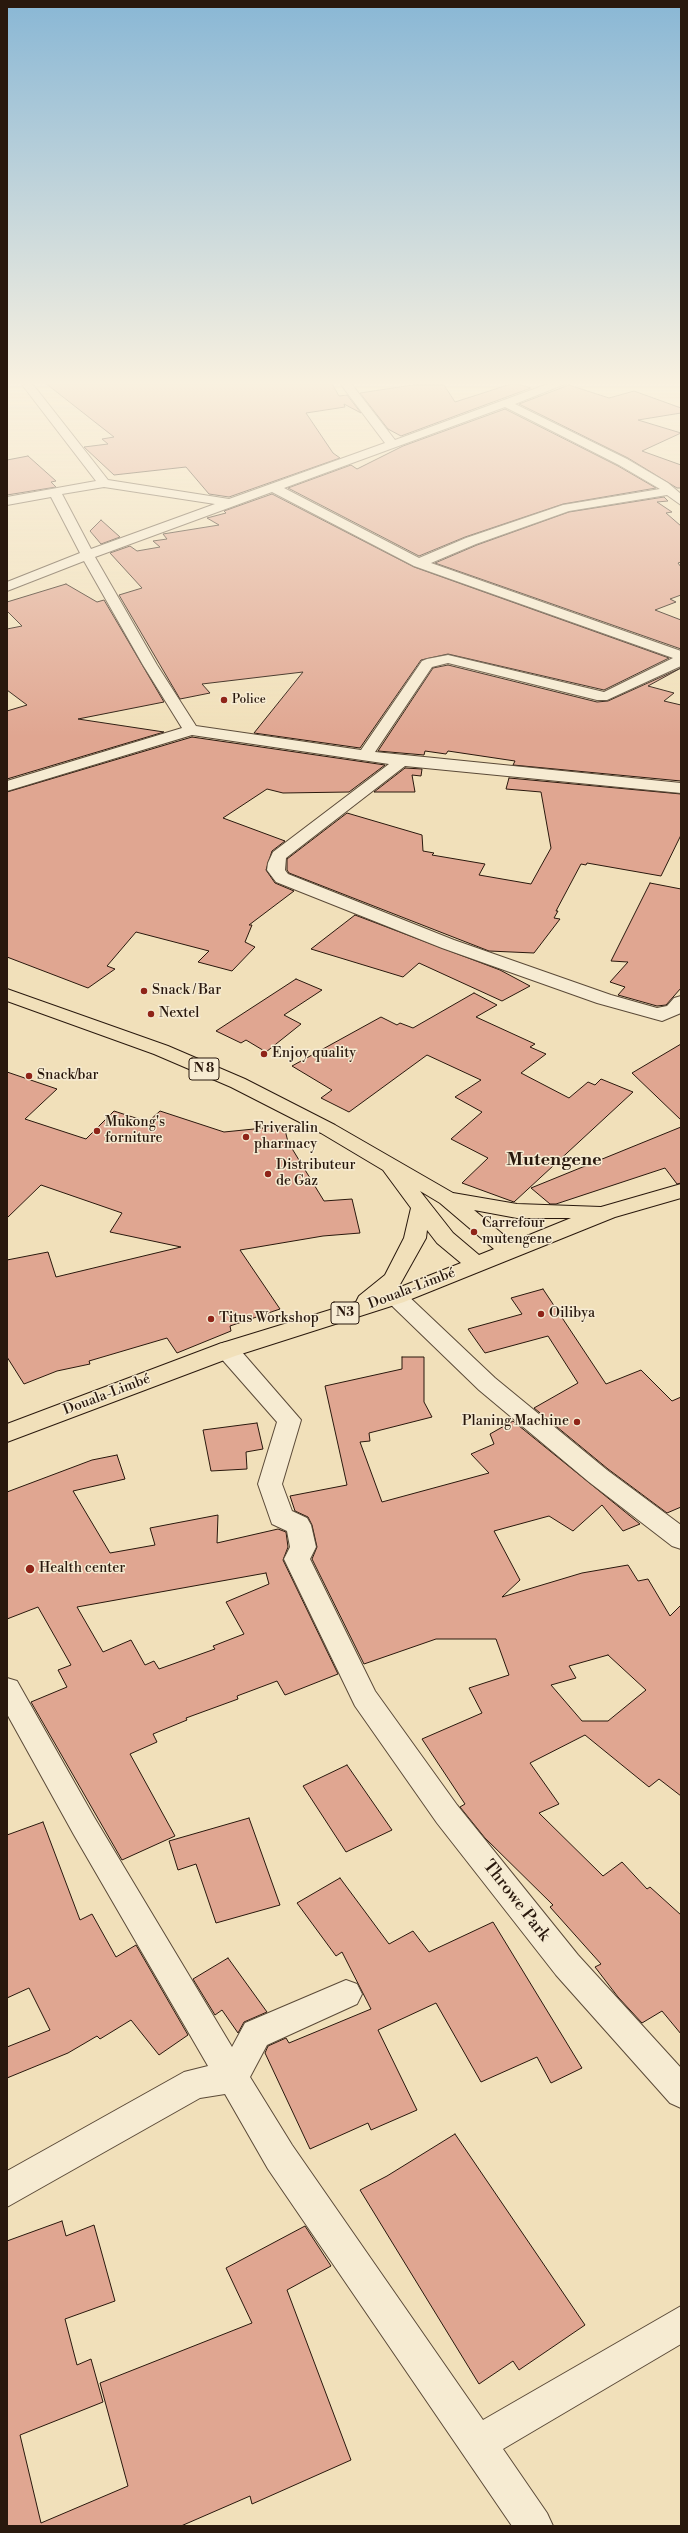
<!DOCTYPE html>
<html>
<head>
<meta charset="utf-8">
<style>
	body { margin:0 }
	#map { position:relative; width:688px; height:2533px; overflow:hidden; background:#f1e0ba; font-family:"Libre Bodoni",serif }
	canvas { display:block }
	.frame { position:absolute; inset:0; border:8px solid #29180d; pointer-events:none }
</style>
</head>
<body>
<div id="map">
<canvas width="688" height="2533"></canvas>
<div class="frame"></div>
</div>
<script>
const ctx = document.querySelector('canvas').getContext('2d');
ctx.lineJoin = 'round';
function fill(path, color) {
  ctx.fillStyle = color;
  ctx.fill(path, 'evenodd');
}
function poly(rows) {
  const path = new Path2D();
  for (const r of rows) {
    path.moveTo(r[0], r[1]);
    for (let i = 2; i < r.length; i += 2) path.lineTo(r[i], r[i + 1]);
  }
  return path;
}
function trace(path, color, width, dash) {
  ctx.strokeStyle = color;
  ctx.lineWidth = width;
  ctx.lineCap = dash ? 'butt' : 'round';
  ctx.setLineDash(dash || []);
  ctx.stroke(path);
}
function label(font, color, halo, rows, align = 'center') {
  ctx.font = font + ' "Libre Bodoni",serif';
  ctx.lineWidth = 3;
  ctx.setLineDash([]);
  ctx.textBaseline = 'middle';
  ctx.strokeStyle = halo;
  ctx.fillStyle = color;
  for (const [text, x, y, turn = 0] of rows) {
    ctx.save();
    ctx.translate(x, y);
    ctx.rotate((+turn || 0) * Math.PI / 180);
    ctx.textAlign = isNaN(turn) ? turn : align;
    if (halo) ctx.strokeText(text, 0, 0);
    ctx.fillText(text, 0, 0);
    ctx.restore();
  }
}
const building = poly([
	[44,382,331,382,339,396,347,395,361,413,344,404,345,407,306,413,333,453,340,458,229,497,209,494,186,467,114,475,84,447,108,444,102,439,114,437,44,382],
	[514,383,531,388,401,436,388,429,360,393,413,385,444,385,455,402,514,383],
	[569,385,609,398,634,391,681,408,681,413,638,420,681,433,642,451,681,465,681,488,677,488,628,458,519,404,569,385],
	[505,409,618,466,656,488,563,504,465,537,419,556,288,488,351,465,357,469,403,446,505,409],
	[28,456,56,481,51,482,56,487,7,495,7,460,28,456],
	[272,494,414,567,669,658,604,690,448,654,421,660,360,748,254,733,303,672,202,684,210,693,180,699,119,595,142,588,110,553,130,546,137,551,160,547,153,541,167,539,163,534,219,525,207,518,226,513,224,511,272,494],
	[664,497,668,501,657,502,672,512,666,513,681,526,681,562,678,563,681,567,681,595,670,599,676,602,655,610,681,620,681,649,435,563,477,545,569,512,664,497],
	[101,520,120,537,101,544,90,531,101,520],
	[66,584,97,602,104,600,164,702,78,719,164,732,7,779,7,711,27,705,7,690,7,629,22,626,7,611,7,602,66,584],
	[448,665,597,702,608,701,681,668,648,686,674,693,664,701,681,705,681,781,513,765,515,761,448,751,446,754,425,751,424,755,378,751,433,668,448,665],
	[192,737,385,765,349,792,283,793,267,789,223,818,285,841,272,851,266,870,275,883,294,891,249,925,252,925,245,942,255,947,232,971,198,962,209,951,136,932,107,966,115,969,88,988,7,957,7,792,192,737],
	[405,768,422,769,421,776,412,775,415,792,374,792,405,768],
	[509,778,681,794,681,835,661,876,587,863,586,865,581,864,556,911,558,911,554,918,560,919,534,953,489,951,289,873,287,870,287,859,347,813,422,835,423,851,434,853,432,855,485,864,479,875,531,884,551,848,541,792,506,789,509,778],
	[650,883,681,889,681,988,666,1005,657,1006,618,995,625,987,610,982,628,962,611,961,650,883],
	[355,915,500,970,530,986,502,1001,419,963,403,977,311,949,355,915],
	[296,979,322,990,284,1015,301,1024,266,1052,246,1040,241,1043,216,1031,296,979],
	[474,993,497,1005,476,1017,535,1044,530,1047,546,1054,521,1073,569,1098,588,1082,595,1085,601,1079,633,1092,514,1202,462,1183,488,1158,451,1139,482,1112,455,1097,481,1080,427,1055,349,1112,321,1098,332,1090,292,1066,381,1017,397,1025,400,1023,413,1028,474,993],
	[681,1044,681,1120,632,1073,681,1044],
	[7,1072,57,1089,25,1119,86,1139,114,1111,148,1122,160,1111,224,1132,284,1126,288,1142,324,1201,352,1199,360,1233,323,1236,240,1250,280,1309,230,1326,231,1331,177,1353,167,1338,89,1361,90,1364,57,1371,24,1384,7,1357,7,1260,48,1252,56,1277,181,1247,110,1232,122,1213,41,1185,7,1218,7,1072],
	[681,1127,681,1183,677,1184,665,1168,556,1204,550,1204,531,1188,681,1127],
	[543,1289,606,1384,641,1370,672,1401,681,1397,681,1507,667,1513,608,1469,534,1408,578,1383,548,1336,485,1353,468,1329,522,1314,511,1298,543,1289],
	[402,1357,424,1357,424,1402,432,1417,369,1433,370,1441,360,1442,382,1502,489,1473,471,1454,494,1444,490,1434,513,1421,640,1524,623,1531,602,1505,573,1531,549,1516,494,1531,520,1580,502,1597,582,1573,628,1565,638,1581,648,1579,670,1616,681,1605,681,1796,659,1779,649,1787,585,1735,530,1763,559,1804,539,1813,603,1876,622,1862,647,1889,650,1887,681,1915,681,2034,662,2011,642,2023,618,1997,595,1967,601,1964,550,1907,553,1905,485,1838,460,1807,465,1804,422,1739,482,1713,469,1688,509,1675,496,1639,436,1639,364,1664,312,1559,317,1547,312,1525,308,1517,295,1511,290,1496,347,1485,325,1386,402,1369,402,1357],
	[608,1655,646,1690,608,1721,582,1721,551,1685,576,1678,569,1666,608,1655],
	[257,1423,263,1449,246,1452,247,1469,211,1471,203,1430,257,1423],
	[117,1455,125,1479,73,1491,110,1553,155,1545,150,1528,218,1515,217,1543,278,1529,286,1532,288,1547,283,1560,338,1674,285,1695,277,1681,237,1696,238,1699,186,1718,187,1720,153,1734,157,1742,130,1754,175,1836,122,1860,31,1702,67,1687,58,1670,71,1665,38,1607,7,1619,7,1492,92,1460,117,1455],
	[266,1573,269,1584,226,1602,244,1634,213,1646,215,1649,159,1669,154,1661,145,1665,131,1640,103,1652,77,1607,266,1573],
	[347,1765,392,1830,346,1852,303,1786,347,1765],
	[249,1818,280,1905,216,1923,196,1864,178,1870,169,1841,249,1818],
	[43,1822,80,1920,92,1914,116,1957,136,1945,188,2035,159,2055,131,2020,100,2039,97,2036,68,2053,7,2078,7,2047,50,2030,29,1988,7,1998,7,1835,43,1822],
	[340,1878,389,1944,413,1931,429,1952,493,1922,582,2068,551,2083,537,2057,481,2082,436,2003,378,2030,417,2110,371,2130,368,2123,310,2149,265,2053,268,2046,286,2038,289,2043,371,2009,342,1952,336,1956,297,1903,340,1878],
	[228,1958,267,2012,244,2022,238,2033,222,2010,215,2015,193,1979,228,1958],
	[455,2134,585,2325,519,2370,513,2361,479,2384,360,2190,387,2176,455,2134],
	[62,2221,66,2236,94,2225,115,2301,65,2319,77,2365,91,2359,103,2402,20,2435,41,2523,128,2486,100,2383,252,2323,226,2268,305,2226,331,2266,287,2290,351,2460,252,2504,250,2496,181,2526,7,2526,7,2241,62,2221]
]);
const minor = poly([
	[20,382,31,382,108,480,229,499,385,443,339,382,350,382,395,440,553,382,570,382,515,404,627,459,668,483,681,494,681,505,667,495,569,511,476,544,431,563,681,651,681,666,607,700,597,700,448,663,432,667,375,752,681,783,681,793,405,766,286,858,285,870,288,874,454,940,611,995,657,1008,667,1006,674,998,681,996,681,1013,662,1021,597,1003,442,948,276,882,267,870,268,863,273,852,389,764,192,735,7,791,7,781,182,728,143,665,84,561,7,591,7,582,80,553,51,497,7,505,7,497,96,481,20,382],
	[505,407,619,465,660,489,563,505,466,538,419,558,284,488,505,407],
	[104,487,215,504,91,549,62,494,104,487],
	[272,492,414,566,673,658,604,692,448,655,427,659,422,661,361,750,196,726,157,665,95,557,272,492],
	[396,1290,404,1292,495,1378,607,1470,681,1525,681,1549,672,1546,589,1482,479,1390,388,1302,385,1297,388,1292,396,1290],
	[227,1342,235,1344,301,1420,282,1484,292,1511,307,1518,311,1525,316,1547,310,1559,375,1691,457,1805,578,1955,681,2068,681,2108,670,2103,556,1975,437,1823,355,1706,284,1559,290,1547,287,1531,272,1524,258,1484,277,1422,219,1356,215,1350,219,1344,227,1342],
	[7,1678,17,1681,94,1817,232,2047,245,2023,346,1980,357,1984,362,1994,357,2004,267,2045,250,2077,292,2145,483,2420,681,2306,681,2344,503,2449,547,2513,553,2526,512,2526,268,2169,225,2094,200,2098,7,2207,7,2171,184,2072,208,2066,74,1835,7,1714,7,1678]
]);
const highway = poly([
	[7,989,168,1046,245,1079,335,1125,453,1193,517,1204,601,1207,681,1184,681,1198,615,1217,404,1302,235,1356,7,1442,7,1424,219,1344,356,1302,359,1296,385,1275,404,1238,411,1208,383,1170,321,1133,231,1087,154,1054,7,1001,7,989],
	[420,1191,440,1203,494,1249,479,1255,453,1233,420,1191],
	[474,1210,517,1218,571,1218,512,1242,474,1210],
	[427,1230,437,1243,461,1263,398,1288,426,1238,427,1230]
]);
const markers = [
	[224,700,4,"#8f2418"],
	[144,991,4,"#8f2418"],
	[151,1014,4,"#8f2418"],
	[264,1054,4,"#8f2418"],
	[29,1076,4,"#8f2418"],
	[97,1131,4,"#8f2418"],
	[246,1137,4,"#8f2418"],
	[268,1174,4,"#8f2418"],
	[474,1232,4,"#8f2418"],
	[541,1314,4,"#8f2418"],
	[211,1319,4,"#8f2418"],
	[577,1422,4,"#8f2418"],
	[30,1569,5,"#8f2418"]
];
const farPoinames = [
	["Police",232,700]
];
const shields = [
	[204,1069,30],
	[345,1313,28]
];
const shieldNames = [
	["N 8",204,1069],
	["N3",345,1313]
];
const poiNames = [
	["Snack / Bar",152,991],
	["Nextel",159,1014],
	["Enjoy quality",272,1054],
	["Snack/bar",37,1076],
	["Mukong's",105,1123],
	["forniture",105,1139],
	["Friveralin",254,1129],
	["pharmacy",254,1145],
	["Distributeur",276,1166],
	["de Gaz",276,1182],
	["Carrefour",482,1224],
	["mutengene",482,1240],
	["Oilibya",549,1314],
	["Titus Workshop",219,1319],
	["Planing Machine",569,1422,"right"],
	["Health center",39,1569]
];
const streetNames = [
	["Douala-Limbé",412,1289,-21],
	["Douala-Limbé",107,1395,-21]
];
const nearStreetnames = [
	["Throwe Park",516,1901,52]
];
const districtNames = [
	["Mutengene",554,1161]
];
fill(building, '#e0a691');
trace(building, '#29180d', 1);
trace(minor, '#5b4a38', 2);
trace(highway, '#29180d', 2);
fill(minor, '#f6ebd2');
fill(highway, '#f1e0ba');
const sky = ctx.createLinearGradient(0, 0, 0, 737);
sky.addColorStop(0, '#89b7d5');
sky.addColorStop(0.52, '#f9f1e0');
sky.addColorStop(1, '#f9f1e000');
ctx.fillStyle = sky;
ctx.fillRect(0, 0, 688, 737);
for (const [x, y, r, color] of markers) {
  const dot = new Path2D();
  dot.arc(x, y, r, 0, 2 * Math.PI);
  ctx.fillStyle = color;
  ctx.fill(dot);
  trace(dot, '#f6ebd2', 1.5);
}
label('12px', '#29180d', '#f6ebd2', farPoinames, 'left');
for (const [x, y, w] of shields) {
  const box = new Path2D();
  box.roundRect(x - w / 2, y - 11, w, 22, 3);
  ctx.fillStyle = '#f6ebd2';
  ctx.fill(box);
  trace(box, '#29180d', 1);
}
label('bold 13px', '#29180d', null, shieldNames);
label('14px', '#29180d', '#f6ebd2', poiNames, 'left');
label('14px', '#29180d', '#f6ebd2', streetNames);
label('17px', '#29180d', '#f6ebd2', nearStreetnames);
label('bold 18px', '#29180d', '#f6ebd2', districtNames);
</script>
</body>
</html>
